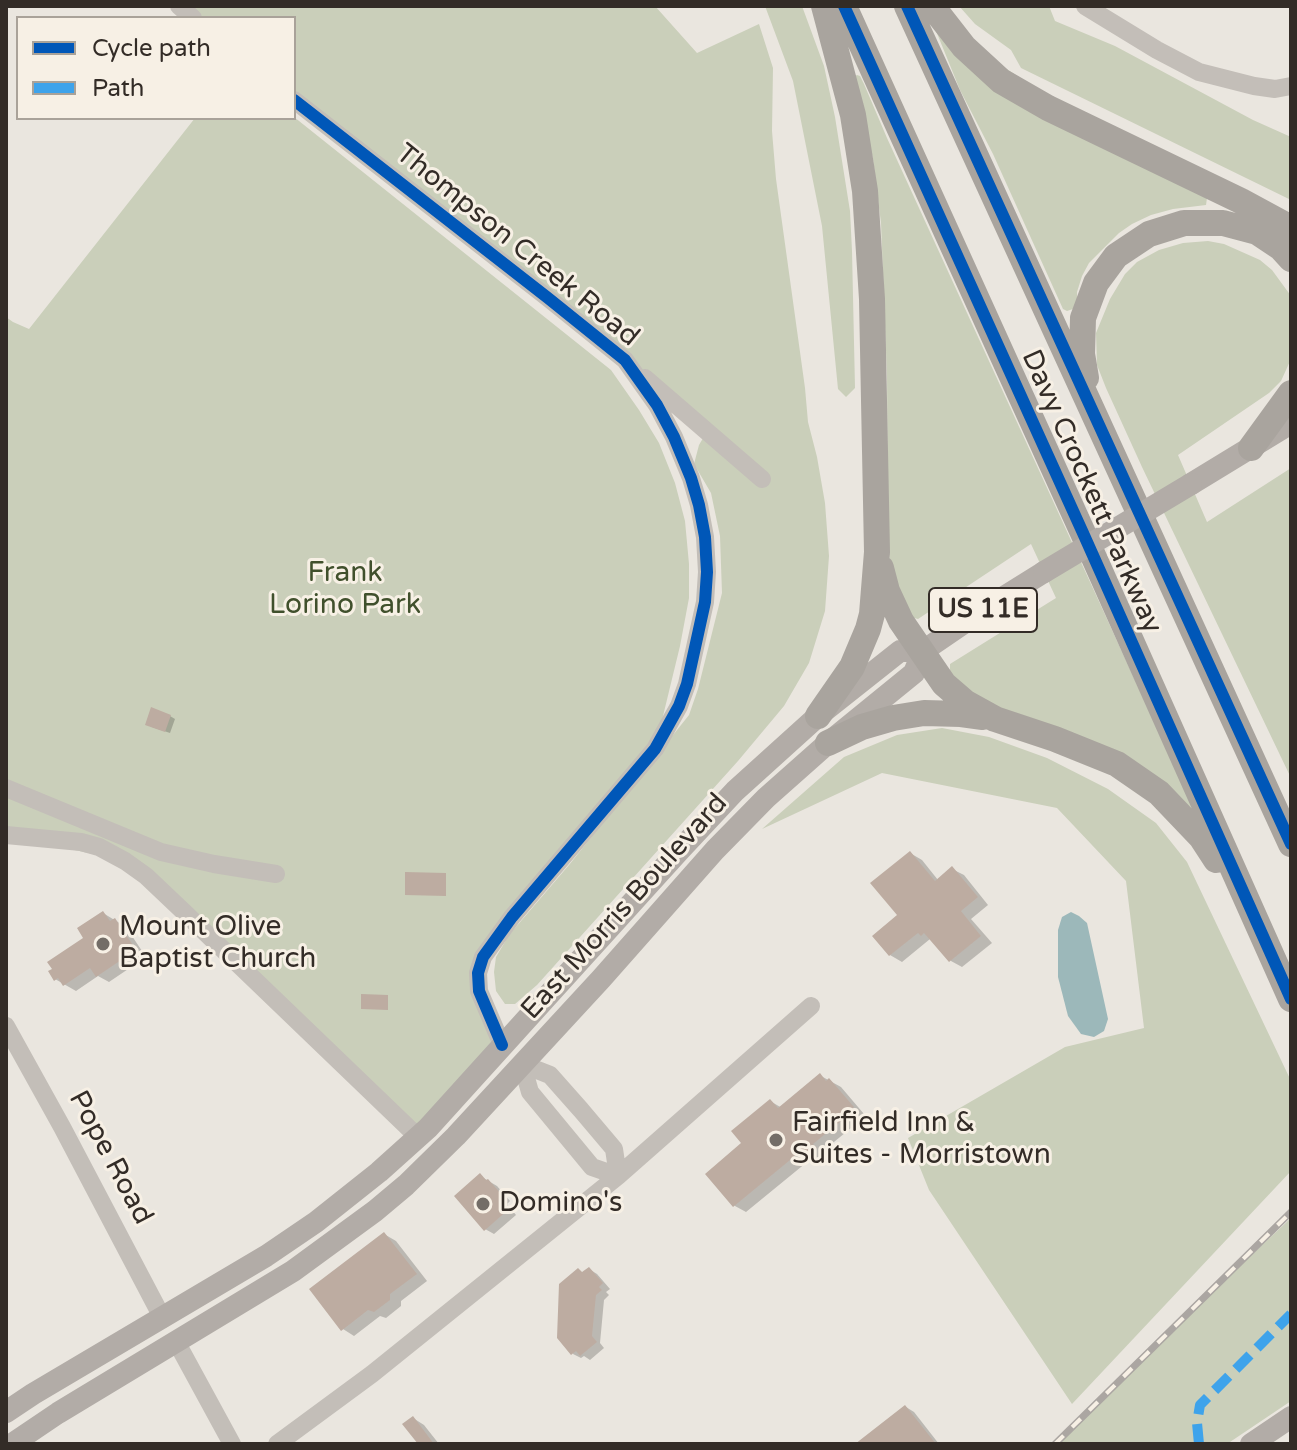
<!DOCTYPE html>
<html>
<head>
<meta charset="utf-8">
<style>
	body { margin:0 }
	#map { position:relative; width:1297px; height:1450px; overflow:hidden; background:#eae6df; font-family:"Varela Round",sans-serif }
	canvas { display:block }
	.frame { position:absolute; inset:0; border:8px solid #332c27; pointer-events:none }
	.legend { position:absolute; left:16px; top:16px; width:280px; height:104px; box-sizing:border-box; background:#f7f0e5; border:2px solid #a9a299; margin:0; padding:10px 14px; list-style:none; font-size:24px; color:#332c27 }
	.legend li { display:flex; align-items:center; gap:16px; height:40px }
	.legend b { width:40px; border:2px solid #a9a299 }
</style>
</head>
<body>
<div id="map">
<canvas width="1297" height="1450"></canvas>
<div class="frame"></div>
<ul class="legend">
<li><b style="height:10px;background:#0057b8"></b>Cycle path</li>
<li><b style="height:10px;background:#3ea3eb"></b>Path</li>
</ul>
</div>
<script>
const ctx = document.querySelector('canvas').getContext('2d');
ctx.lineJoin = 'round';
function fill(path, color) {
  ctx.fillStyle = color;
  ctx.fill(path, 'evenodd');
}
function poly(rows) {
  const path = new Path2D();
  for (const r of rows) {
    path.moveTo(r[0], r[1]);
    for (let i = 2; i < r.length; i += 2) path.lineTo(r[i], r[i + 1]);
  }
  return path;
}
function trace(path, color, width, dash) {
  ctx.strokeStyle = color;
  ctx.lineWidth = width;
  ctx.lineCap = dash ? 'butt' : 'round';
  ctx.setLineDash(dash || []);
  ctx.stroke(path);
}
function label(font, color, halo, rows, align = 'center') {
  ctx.font = font + ' "Varela Round",sans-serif';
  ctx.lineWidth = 6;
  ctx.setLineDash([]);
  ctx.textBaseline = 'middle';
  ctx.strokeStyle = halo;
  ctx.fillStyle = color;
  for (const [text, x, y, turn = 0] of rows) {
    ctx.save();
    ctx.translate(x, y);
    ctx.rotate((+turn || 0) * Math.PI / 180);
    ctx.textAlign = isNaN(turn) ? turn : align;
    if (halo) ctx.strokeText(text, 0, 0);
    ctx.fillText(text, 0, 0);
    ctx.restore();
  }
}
const green = poly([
	[179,6,655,6,697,53,759,24,773,68,772,131,776,179,805,388,808,422,817,457,825,503,829,556,825,611,809,663,784,706,738,761,537,985,515,1004,505,1004,496,991,494,972,496,957,509,935,569,865,689,715,698,689,722,593,720,536,711,493,694,464,699,445,709,428,294,101,294,18,193,18],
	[765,6,802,6,824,66,835,117,850,211,852,251,855,388,846,397,838,389,822,226,793,81],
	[959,6,1049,6,1055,21,1115,46,1253,120,1291,137,1291,200,1021,68,1011,50,975,24],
	[932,21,1207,198,1206,205,1173,209,1151,215,1132,224,1119,233,1089,263,1082,276,1077,292,1077,301,1073,309,1067,311,1063,309,993,154,960,90],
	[857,75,860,76,864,84,887,138,1198,818,978,700,950,674,950,664,1056,598,1031,544,918,619,914,618,907,609,891,572,888,542,887,376,881,223,873,159,853,77],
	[294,117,611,370,639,410,659,443,675,483,685,521,689,564,689,598,680,646,655,749,478,973,502,1045,418,1137,125,861,6,835,6,317,13,322,29,329,195,118],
	[1208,241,1224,244,1260,260,1272,270,1291,296,1291,359,1281,381,1269,393,1178,455,1207,522,1291,468,1291,778,1142,467,1106,388,1097,365,1096,333,1110,299,1125,274,1137,262,1159,250,1183,243],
	[942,728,989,737,1047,758,1108,789,1156,823,1187,862,1291,1081,1291,1171,1072,1404,929,1190,908,1138,1065,1047,1144,1028,1126,881,1057,808,882,773,762,829,844,757,897,735],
	[1291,1218,1291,1401,1227,1444,1059,1444,1132,1367]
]);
const water = poly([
	[1071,912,1079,916,1087,923,1108,1019,1104,1031,1094,1037,1081,1034,1068,1016,1058,977,1058,930,1062,917]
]);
const shadow = poly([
	[170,716,175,719,170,733,152,727],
	[910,853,922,860,938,880,952,869,964,875,988,905,971,919,992,943,962,967,951,961,934,941,930,939,902,962,890,955,900,915],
	[103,913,126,927,146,957,109,982,98,976,76,991,55,979],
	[821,1076,841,1087,864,1114,860,1117,862,1119,823,1151,827,1156,819,1162,812,1158,746,1212,735,1206,708,1174,744,1143,770,1101,782,1108],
	[480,1176,497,1186,510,1201,507,1204,516,1215,494,1234,485,1229],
	[384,1234,396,1241,427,1281,401,1301,401,1306,386,1318,380,1316,354,1336,343,1329],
	[589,1269,597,1274,610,1289,606,1292,609,1295,604,1300,600,1343,604,1348,590,1360,584,1356,581,1358,573,1354,584,1274],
	[906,1407,914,1412,939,1444,859,1444],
	[413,1418,424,1425,439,1444,419,1444]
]);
const building = poly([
	[151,707,171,715,165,732,145,725],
	[910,851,935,881,952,866,978,897,961,911,981,936,949,962,924,933,921,936,918,933,889,956,872,936,897,915,870,883],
	[405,872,446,873,446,896,405,895],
	[103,911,110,921,115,918,136,950,96,977,90,968,63,986,58,978,54,981,48,971,52,969,47,962,83,938,77,928],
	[361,994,388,995,388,1010,361,1009],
	[820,1073,826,1081,829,1078,854,1107,850,1110,852,1112,813,1144,817,1148,806,1157,801,1151,733,1207,705,1174,741,1143,731,1131,770,1099,778,1108],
	[480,1173,486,1180,488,1179,503,1196,500,1198,509,1209,484,1231,454,1196],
	[384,1232,417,1274,390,1294,390,1300,374,1312,368,1310,341,1331,309,1289],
	[589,1267,603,1283,599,1287,602,1290,596,1295,592,1336,597,1342,580,1356,576,1351,571,1355,557,1338,559,1284,578,1268,582,1272],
	[905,1405,936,1444,855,1444],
	[413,1416,434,1444,418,1444,402,1424]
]);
const minor = poly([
	[179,6,193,18],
	[1085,6,1157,50,1199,72,1254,86,1275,89,1291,86],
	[294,100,548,298,625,360,657,405,674,437,691,478,699,505,705,537,707,572,705,602,687,684,679,706,655,749,512,917,483,957,478,973,479,991,502,1045],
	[645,378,762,479],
	[6,788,161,852,214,864,276,874],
	[6,835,81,842,99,847,125,861,146,876,185,913,418,1137],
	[6,1026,62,1127,163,1319],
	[522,1064,550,1075,581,1110,614,1149,618,1176,592,1167,530,1092,522,1064],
	[177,1343,232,1444],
	[277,1444,372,1374,618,1176,811,1006]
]);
const major = poly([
	[1191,484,1291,423],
	[6,1412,33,1394,266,1256,316,1222,379,1172,428,1128,678,852,735,791,818,716,900,651,923,651],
	[12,1444,58,1413,293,1271,375,1211,406,1185,456,1136,601,979,715,850,766,798,828,743,914,673,923,651,983,610,1044,572],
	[1251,1444,1291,1417]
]);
const highway = poly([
	[844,6,1083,533,1291,999],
	[907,6,1291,844],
	[932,6,964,47,1001,81,1048,108,1241,201,1291,228],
	[1086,378,1082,354,1083,318,1096,283,1116,256,1149,234,1184,223,1223,223,1257,232,1281,248,1291,259],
	[1251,448,1291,393],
	[881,568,887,591,901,621,944,684,966,703,995,719,1055,739,1117,764,1159,793,1201,837,1216,860],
	[818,716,852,667,868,629,872,614,877,552,872,299,865,191,853,115,824,6],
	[828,743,862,727,893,718,924,713,961,714,983,717]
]);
const rail = poly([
	[1055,1444,1291,1212]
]);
const majorBridge = poly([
	[1044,572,1191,484]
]);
const quiet = poly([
	[1199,1444,1197,1423,1200,1405,1291,1314]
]);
const cycleway = poly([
	[844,6,1083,533,1291,999],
	[907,6,1291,844],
	[294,100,548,298,625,360,657,405,674,437,691,478,699,505,705,537,707,572,705,602,687,684,679,706,655,749,512,917,483,957,478,973,479,991,502,1045]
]);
const markers = [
	[103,944,8,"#736d67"],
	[776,1140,8,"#736d67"],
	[483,1204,8,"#736d67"]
];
const shields = [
	[983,610,108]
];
const shieldNames = [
	["US 11E",983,610]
];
const streetNames = [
	["Thompson Creek Road",517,246,39],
	["Davy Crockett Parkway",1091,492,66],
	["East Morris Boulevard",625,907,-48],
	["Pope Road",110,1158,62]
];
const parkNames = [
	["Frank",345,574],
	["Lorino Park",345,606]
];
const poiNames = [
	["Mount Olive",119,928],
	["Baptist Church",119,960],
	["Fairfield Inn &",792,1124],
	["Suites - Morristown",792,1156],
	["Domino's",499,1204]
];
fill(green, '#cacfba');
fill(water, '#9cb8ba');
fill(shadow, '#0003');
fill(building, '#bdaca1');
trace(minor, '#c3beb8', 18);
trace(major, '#b2aca7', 22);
trace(highway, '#a9a49e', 26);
trace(rail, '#aba6a2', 7);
trace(rail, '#f7f0e5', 4, [12]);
trace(majorBridge, '#b2aca7', 22);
trace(quiet, '#3ea3eb', 10, [20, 10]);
trace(cycleway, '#0057b8', 12);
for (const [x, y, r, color] of markers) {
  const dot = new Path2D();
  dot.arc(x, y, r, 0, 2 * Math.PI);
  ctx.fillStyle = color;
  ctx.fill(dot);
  trace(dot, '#f7f0e5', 3);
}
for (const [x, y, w] of shields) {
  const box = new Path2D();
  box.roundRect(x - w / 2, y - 22, w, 44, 6);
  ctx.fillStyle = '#f7f0e5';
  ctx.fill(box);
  trace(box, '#332c27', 2);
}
label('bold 26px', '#332c27', null, shieldNames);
label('28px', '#332c27', '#f7f0e5', streetNames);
label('28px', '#40502c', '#f7f0e5', parkNames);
label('28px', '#332c27', '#f7f0e5', poiNames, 'left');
</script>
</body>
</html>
